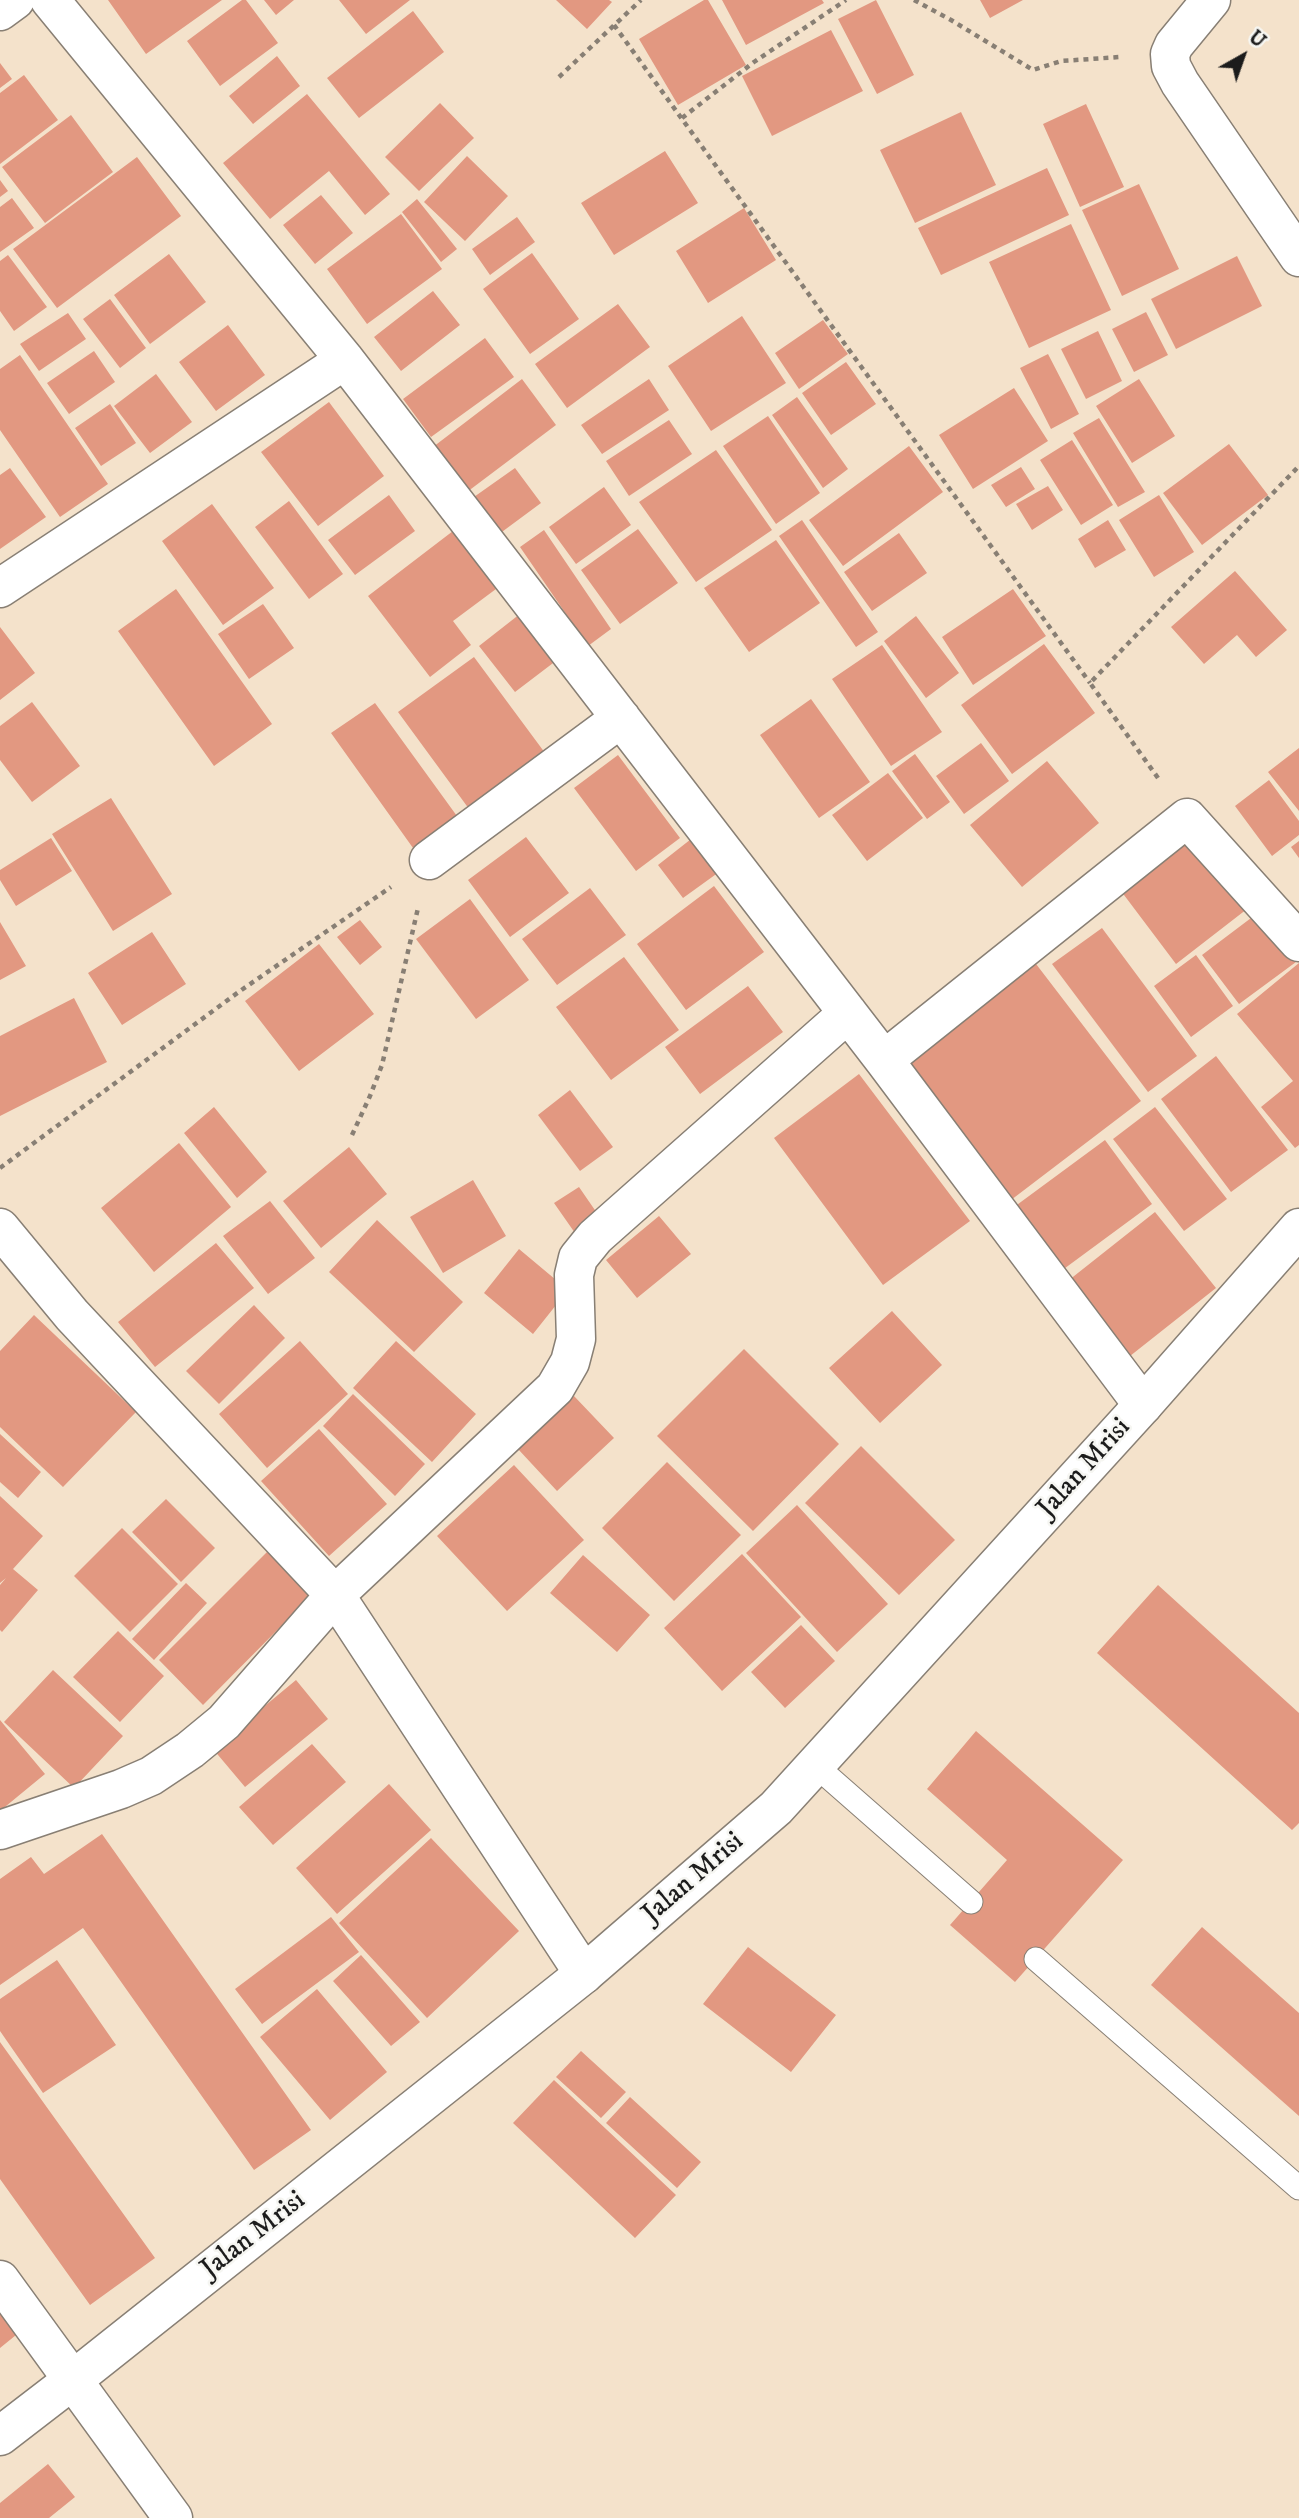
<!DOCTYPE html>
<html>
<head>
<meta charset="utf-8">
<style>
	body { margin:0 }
	#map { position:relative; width:1299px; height:2518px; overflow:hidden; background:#f4e2cb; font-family:"IM FELL DW Pica",serif }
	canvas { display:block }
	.north { position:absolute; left:1208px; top:21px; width:70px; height:70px; -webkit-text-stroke:5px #f6f6f2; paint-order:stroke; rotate:40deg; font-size:19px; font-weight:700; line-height:28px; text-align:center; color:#1c1c1c }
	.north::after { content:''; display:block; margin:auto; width:24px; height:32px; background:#1c1c1c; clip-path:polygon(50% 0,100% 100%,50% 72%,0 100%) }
</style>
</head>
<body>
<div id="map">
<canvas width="1299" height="2518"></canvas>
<div class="north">U</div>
</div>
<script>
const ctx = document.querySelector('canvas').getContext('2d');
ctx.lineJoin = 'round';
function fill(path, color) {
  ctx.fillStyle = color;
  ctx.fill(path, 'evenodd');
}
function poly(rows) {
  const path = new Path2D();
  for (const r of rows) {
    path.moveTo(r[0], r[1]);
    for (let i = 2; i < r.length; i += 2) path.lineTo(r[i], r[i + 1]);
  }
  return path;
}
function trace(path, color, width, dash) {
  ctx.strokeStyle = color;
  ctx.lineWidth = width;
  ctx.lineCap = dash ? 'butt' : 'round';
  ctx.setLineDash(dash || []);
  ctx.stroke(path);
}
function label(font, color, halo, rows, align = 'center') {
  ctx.font = font + ' "IM FELL DW Pica",serif';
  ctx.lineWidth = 5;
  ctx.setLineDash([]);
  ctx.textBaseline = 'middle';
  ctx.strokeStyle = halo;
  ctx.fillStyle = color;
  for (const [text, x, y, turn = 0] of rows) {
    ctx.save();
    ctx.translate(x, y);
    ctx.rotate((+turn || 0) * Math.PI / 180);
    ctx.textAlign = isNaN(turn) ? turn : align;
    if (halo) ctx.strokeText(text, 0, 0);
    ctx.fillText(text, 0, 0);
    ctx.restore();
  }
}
const building = poly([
	[108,0,222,0,146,54],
	[242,0,246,0,278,43,220,86,187,41],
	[264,0,294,0,276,15],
	[339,0,410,0,366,34],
	[556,0,609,0,612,2,587,29],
	[704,0,708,0,746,65,678,105,639,39],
	[722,0,822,0,824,3,746,45],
	[876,0,914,75,877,94,838,19],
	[980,0,1023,0,990,18],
	[413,11,444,52,359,118,327,78],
	[831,30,863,91,772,136,742,76],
	[277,56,300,86,253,124,229,96],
	[0,63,12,79,0,88],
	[24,75,58,120,0,164,0,93],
	[307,94,390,194,365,215,329,171,270,219,223,163],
	[440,103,474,138,419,191,385,157],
	[1086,104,1124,187,1080,207,1043,124],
	[961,112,996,185,915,223,880,150],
	[71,115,113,172,45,223,2,167],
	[665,151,698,203,614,255,581,203],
	[467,156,508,196,465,241,424,202],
	[137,157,181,216,57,308,13,249],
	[1047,168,1069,215,941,275,918,228],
	[0,180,8,191,0,197],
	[1139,184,1179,269,1122,296,1082,210],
	[321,195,353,233,315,264,283,225],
	[12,198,34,228,0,252,0,207],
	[417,199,457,249,441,262,402,212],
	[744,208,776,260,708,303,676,251],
	[401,214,442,269,367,324,327,269],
	[517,217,535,242,490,275,472,249],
	[1071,224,1111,310,1029,348,989,262],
	[532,253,579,319,530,354,483,289],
	[169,254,206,302,150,344,114,295],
	[8,255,47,307,14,331,0,311,0,261],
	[1237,256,1262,306,1176,349,1151,299],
	[433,291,460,325,401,371,374,337],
	[110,299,146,348,120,368,83,319],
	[618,304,650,347,567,408,535,364],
	[1146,312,1168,355,1134,372,1112,329],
	[68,313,86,339,39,371,20,344],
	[742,316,786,383,711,431,668,366],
	[823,320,848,354,799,389,775,353],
	[228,325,265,375,216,411,179,362],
	[1098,331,1122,381,1086,399,1061,349],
	[485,338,514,377,431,437,403,399],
	[94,351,115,382,69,414,47,383],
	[1048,354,1079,414,1051,429,1020,368],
	[20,355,108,484,60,517,0,430,0,369],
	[846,362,876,404,831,435,802,393],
	[156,374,192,422,150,453,114,406],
	[522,379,556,425,467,492,433,447],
	[649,379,669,410,602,454,581,425],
	[1139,379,1175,436,1132,463,1096,406],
	[1014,388,1048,441,973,489,939,435],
	[797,397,848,469,823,488,772,415],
	[329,402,384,476,318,526,261,452],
	[110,404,136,443,101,466,75,428],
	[768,416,820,493,776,524,723,446],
	[1099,418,1145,492,1118,507,1073,433],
	[669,420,692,454,629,496,606,461],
	[1072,440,1113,505,1081,525,1040,460],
	[1229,444,1268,495,1202,545,1163,493],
	[909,446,943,492,843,566,809,520],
	[716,450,772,530,696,582,639,502],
	[1021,467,1035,489,1006,507,991,485],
	[10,468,46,517,0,549,0,475],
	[515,468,541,503,491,540,464,504],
	[1048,486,1063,510,1032,530,1016,504],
	[604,487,631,525,576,564,549,527],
	[389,495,415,531,355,575,328,540],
	[1159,495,1194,552,1154,577,1119,520],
	[289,501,343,574,309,599,255,527],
	[212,504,274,588,223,625,162,541],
	[802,520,878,632,856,647,779,536],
	[1108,520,1126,550,1095,568,1078,539],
	[638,529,678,583,620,624,581,570],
	[544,530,611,629,588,646,520,547],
	[453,531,496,589,453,621,471,645,430,677,368,596],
	[899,533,927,573,872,611,844,572],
	[776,540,820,603,749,652,704,588],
	[1235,571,1287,630,1256,657,1237,635,1204,664,1171,627],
	[176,589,272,724,214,766,118,631],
	[1013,589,1046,636,973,685,942,637],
	[263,604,294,648,249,679,218,634],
	[525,610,561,657,515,692,479,646],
	[916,616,959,673,926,698,884,641],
	[0,627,35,673,0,700],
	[1044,644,1095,713,1012,774,961,705],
	[882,645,942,732,891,766,832,679],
	[474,657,548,757,472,813,398,712],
	[811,699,870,782,819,818,760,735],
	[32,702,80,766,32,802,0,760,0,726],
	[375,703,462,823,418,855,331,733],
	[981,743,1009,781,964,814,936,776],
	[1299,748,1299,811,1268,772],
	[915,754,950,802,927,819,892,771],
	[618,755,680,838,636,871,574,788],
	[1047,761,1099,823,1022,887,970,825],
	[888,773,923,818,867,861,832,815],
	[1269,780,1299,821,1299,835,1272,856,1235,806],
	[111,798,172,894,113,931,52,834],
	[700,832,726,867,683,898,658,865],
	[526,837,569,893,510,937,468,880],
	[1191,837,1247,909,1176,964,1121,891],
	[51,838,72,871,16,906,0,880,0,870],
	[1299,841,1299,858,1291,847],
	[714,886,764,952,686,1010,637,944],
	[590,888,626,935,557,985,522,939],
	[470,899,529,980,476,1019,416,939],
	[1259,912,1296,962,1239,1004,1202,955],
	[360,920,382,947,360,965,337,937],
	[0,922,26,966,0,980],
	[1102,928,1197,1056,1148,1092,1052,964],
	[152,932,186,984,122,1025,88,973],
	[319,944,374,1014,299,1071,245,1001],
	[1196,955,1233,1006,1191,1037,1154,986],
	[624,957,679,1030,611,1080,556,1007],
	[1033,960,1141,1101,1011,1200,904,1058],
	[1299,963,1299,1145,1295,1148,1261,1107,1293,1081,1237,1014],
	[748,986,783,1032,700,1094,665,1047],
	[74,998,107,1062,0,1116,0,1036],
	[1216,1056,1288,1150,1231,1192,1161,1099],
	[859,1074,970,1221,883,1285,774,1138],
	[570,1090,613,1147,580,1171,538,1115],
	[214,1107,267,1172,237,1198,184,1133],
	[1155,1107,1227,1199,1184,1231,1113,1139],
	[1105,1140,1152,1204,1057,1274,1010,1210],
	[179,1143,231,1207,154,1272,101,1208],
	[349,1147,387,1194,321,1248,283,1201],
	[473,1180,506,1236,443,1273,410,1217],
	[579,1187,599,1216,575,1233,554,1203],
	[270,1201,315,1258,268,1294,223,1236],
	[1155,1212,1216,1288,1125,1360,1064,1284],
	[659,1216,691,1254,637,1298,606,1260],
	[377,1220,463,1302,414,1352,329,1272],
	[216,1243,254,1288,155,1367,118,1322],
	[519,1249,568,1290,533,1334,484,1293],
	[254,1305,285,1338,219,1404,186,1371],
	[892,1311,942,1365,880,1423,829,1368],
	[34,1315,136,1412,63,1487,0,1427,0,1351],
	[300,1341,348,1394,267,1468,219,1414],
	[396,1341,476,1414,432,1462,353,1388],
	[744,1349,839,1444,753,1531,657,1436],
	[353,1394,425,1464,395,1496,323,1426],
	[574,1396,614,1438,557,1491,518,1449],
	[319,1429,387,1504,329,1556,261,1481],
	[0,1434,41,1472,18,1498,0,1482],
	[861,1446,955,1540,899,1595,805,1503],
	[667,1462,741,1535,674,1601,602,1528],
	[514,1465,584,1540,507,1611,437,1536],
	[0,1496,43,1536,13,1569,38,1590,2,1632,0,1630,0,1585,6,1578,0,1583],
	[166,1499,215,1548,181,1582,132,1532],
	[797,1505,888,1604,837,1652,746,1553],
	[122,1528,178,1584,130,1632,74,1576],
	[268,1551,312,1595,203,1705,159,1660],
	[742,1554,801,1617,722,1691,664,1628],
	[583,1555,650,1615,617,1652,550,1593],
	[186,1583,207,1603,154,1660,132,1639],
	[1158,1585,1299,1713,1299,1823,1292,1830,1097,1653],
	[801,1625,835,1661,785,1708,751,1672],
	[118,1631,164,1676,120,1722,73,1677],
	[53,1670,123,1736,74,1788,4,1722],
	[296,1680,328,1719,245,1787,213,1749],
	[0,1720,45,1774,0,1811],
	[976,1731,1123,1860,1015,1982,950,1925,1007,1860,927,1789],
	[312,1744,346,1782,273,1845,239,1807],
	[389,1784,431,1830,337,1914,296,1868],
	[102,1834,311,2130,254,2170,83,1928,0,1985,0,1879,31,1857,44,1874],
	[431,1838,519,1931,427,2018,339,1923],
	[331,1917,359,1952,262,2024,235,1989],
	[1202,1927,1299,2013,1299,2116,1151,1985],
	[748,1947,836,2015,791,2072,703,2004],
	[361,1955,420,2022,391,2046,333,1981],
	[57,1960,116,2045,43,2093,0,2031,0,1999],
	[317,1989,387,2072,330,2120,260,2037],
	[0,2042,155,2258,90,2305,0,2179],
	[581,2051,626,2092,601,2118,556,2077],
	[554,2080,676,2195,635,2238,513,2123],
	[630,2097,701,2162,677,2188,606,2123],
	[0,2306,21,2331,0,2348],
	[48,2464,75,2497,49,2518,0,2518,0,2503]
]);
const path = poly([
	[914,0,951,20,1033,70,1061,61,1120,57],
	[614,25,1090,683],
	[559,77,641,0],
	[682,118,754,62,846,0],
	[1158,778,1090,683,1299,466],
	[352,1135,370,1096,382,1065,418,908],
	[0,1168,240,991,391,887]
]);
const service = poly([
	[816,1766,971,1902],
	[1036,1959,1299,2188]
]);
const minor = poly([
	[50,0,345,360,884,1060,1143,1405],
	[1211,0,1174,45,1170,54,1171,66,1180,83,1299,257],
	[0,11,15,0],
	[0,588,345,360],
	[429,860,621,718],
	[884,1060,1187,818,1299,942],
	[0,1228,72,1315,335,1595,584,1974],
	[0,1830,121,1789,151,1776,190,1750,224,1722,335,1595,555,1388,570,1362,576,1339,574,1275,578,1258,595,1237,848,1013],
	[0,2280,173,2518]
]);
const tertiary = poly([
	[0,2436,74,2379,584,1974,776,1808,1143,1405,1299,1228]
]);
const streetNames = [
	["Jalan Mrisi",1085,1469,-48],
	["Jalan Mrisi",694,1879,-41],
	["Jalan Mrisi",254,2236,-38]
];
fill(building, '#e29881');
trace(service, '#887f74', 25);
trace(minor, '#887f74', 41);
trace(tertiary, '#887f74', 41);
trace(path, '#887f74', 4.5, [5, 5]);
trace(service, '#fff', 23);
trace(minor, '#fff', 38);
trace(tertiary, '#fff', 38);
label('28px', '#1c1c1c', '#f6f6f2', streetNames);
</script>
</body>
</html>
